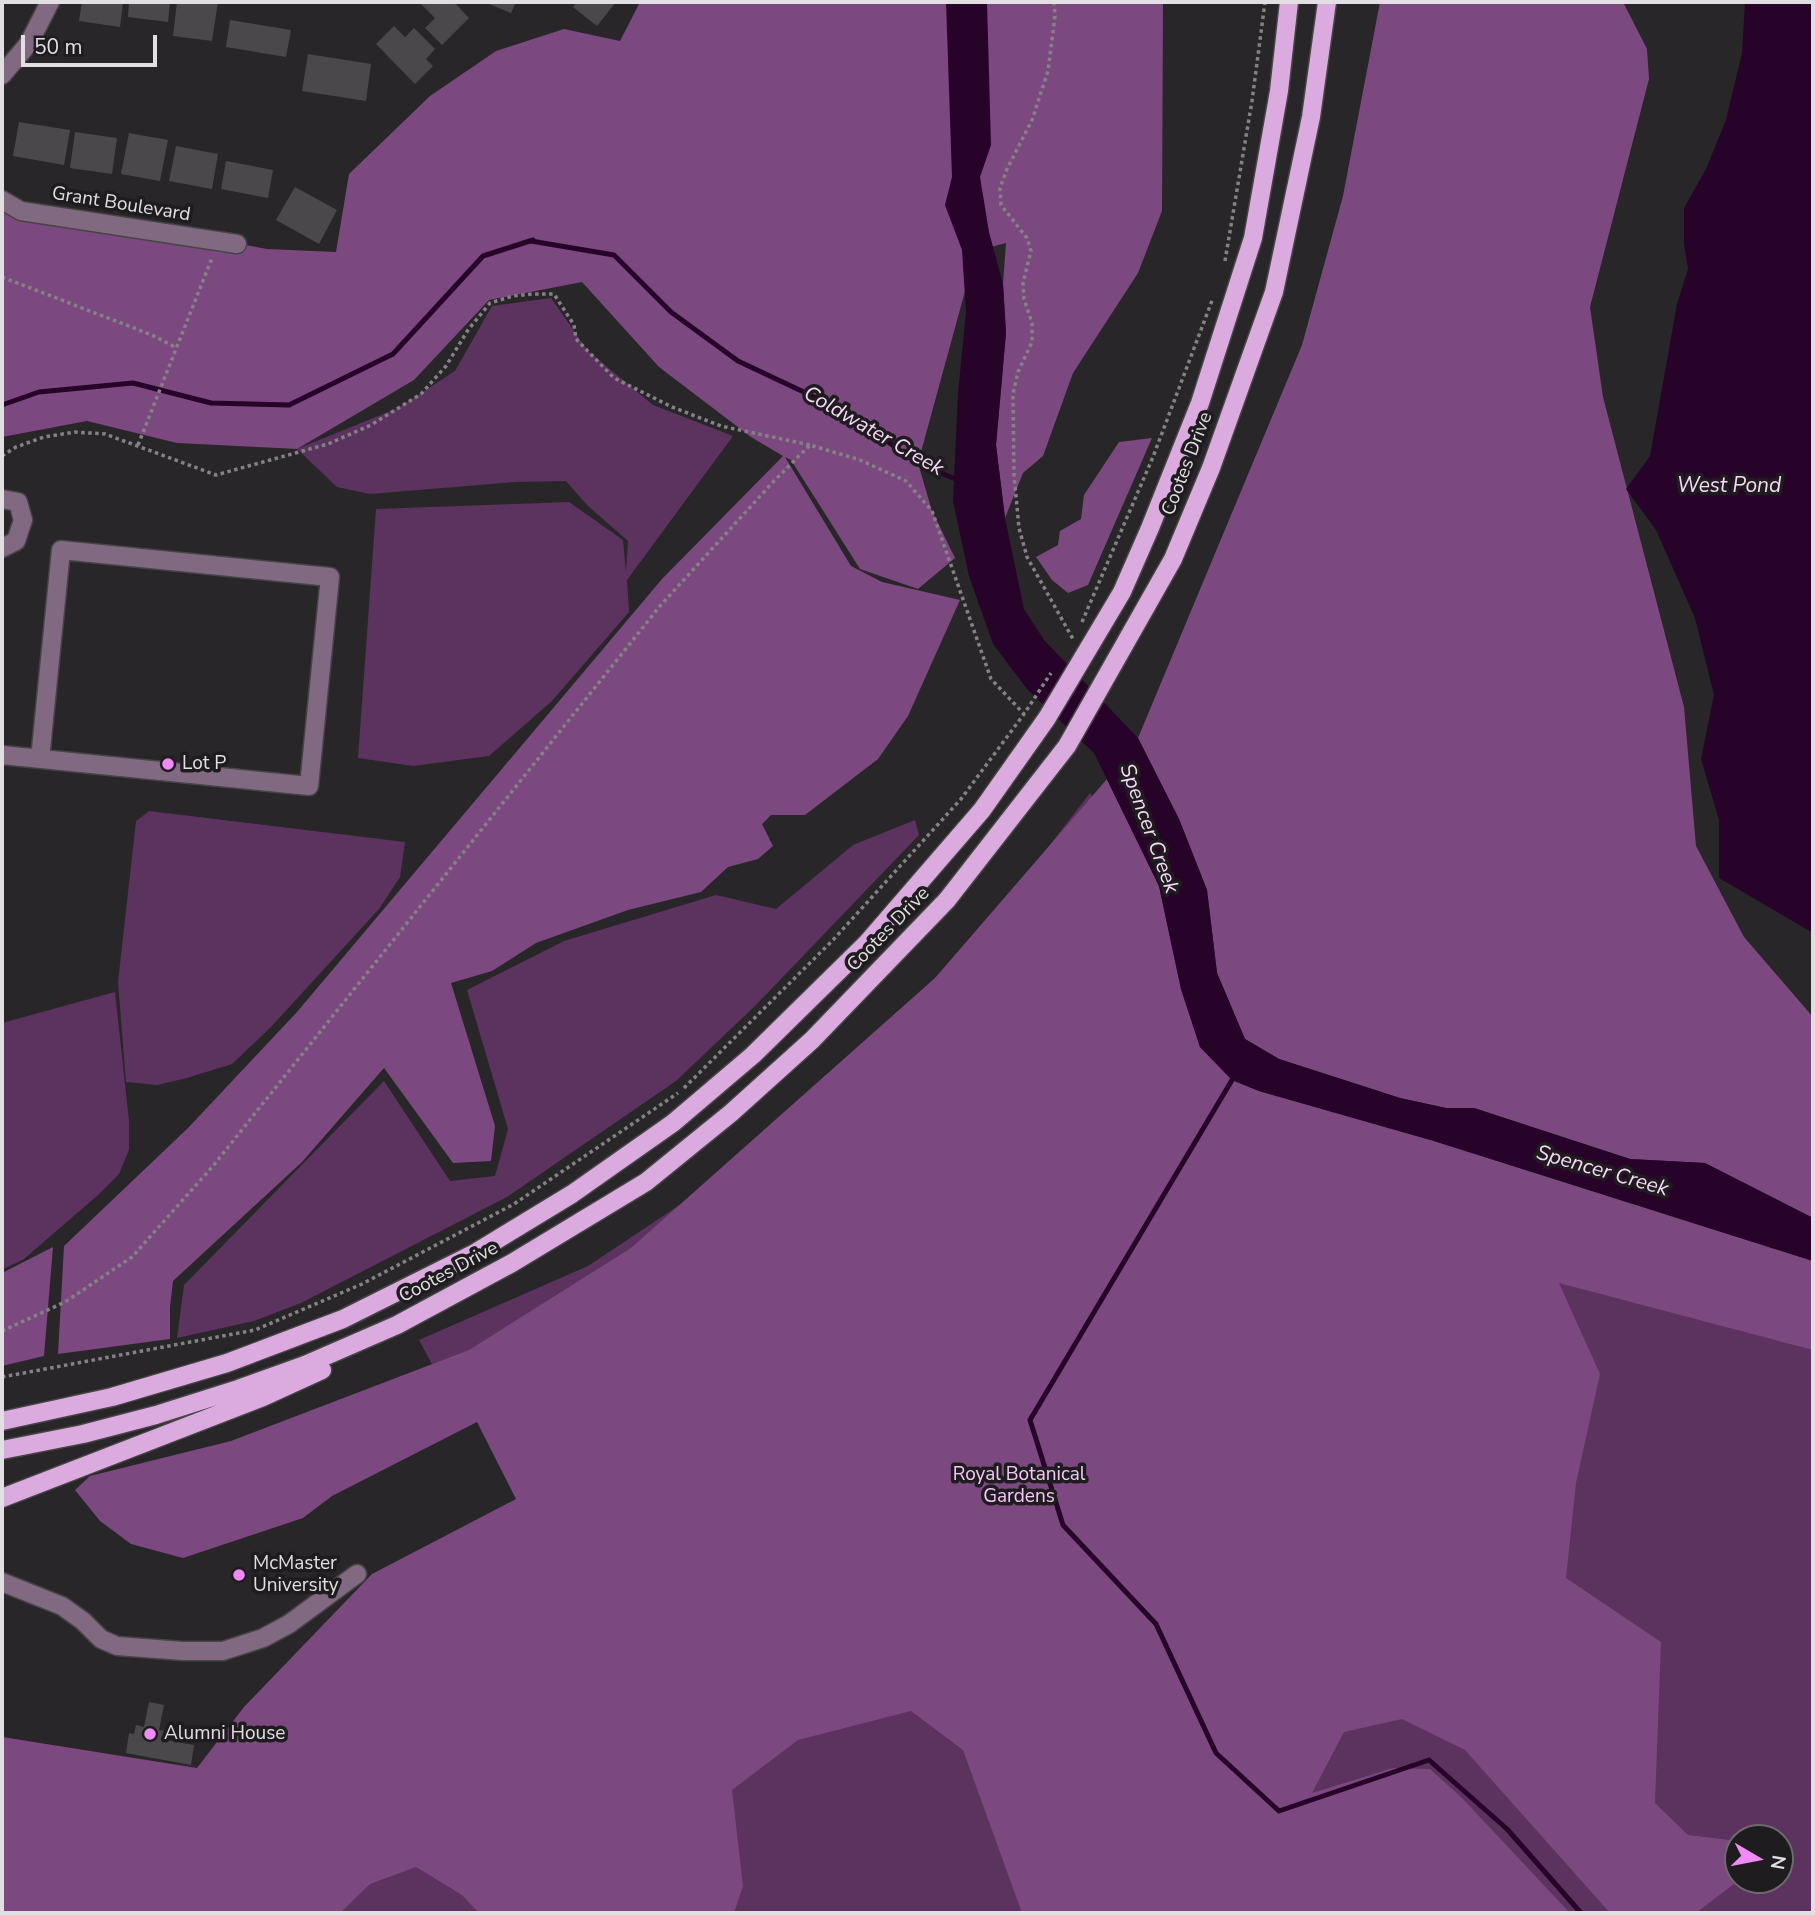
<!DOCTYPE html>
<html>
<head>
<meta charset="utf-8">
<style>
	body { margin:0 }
	#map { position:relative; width:1815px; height:1915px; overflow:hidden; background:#292629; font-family:"Nunito Sans",sans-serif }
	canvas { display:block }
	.frame { position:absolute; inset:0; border:4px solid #e1dfe1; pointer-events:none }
	.north { position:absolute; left:1724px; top:1824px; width:70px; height:70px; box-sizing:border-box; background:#1f1c1f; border:2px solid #6d6a6d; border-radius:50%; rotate:100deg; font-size:19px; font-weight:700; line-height:28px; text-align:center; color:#e1dfe1 }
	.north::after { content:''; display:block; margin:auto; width:24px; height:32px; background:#f08bf6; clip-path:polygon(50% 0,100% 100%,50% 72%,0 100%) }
	.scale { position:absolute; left:21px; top:35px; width:136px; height:32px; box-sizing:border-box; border:4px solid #e1dfe1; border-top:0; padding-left:9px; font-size:21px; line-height:24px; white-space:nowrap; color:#e1dfe1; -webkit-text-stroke:5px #1f1c1f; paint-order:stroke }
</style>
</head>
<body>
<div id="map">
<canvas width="1815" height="1915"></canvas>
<div class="frame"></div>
<div class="north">N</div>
<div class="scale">50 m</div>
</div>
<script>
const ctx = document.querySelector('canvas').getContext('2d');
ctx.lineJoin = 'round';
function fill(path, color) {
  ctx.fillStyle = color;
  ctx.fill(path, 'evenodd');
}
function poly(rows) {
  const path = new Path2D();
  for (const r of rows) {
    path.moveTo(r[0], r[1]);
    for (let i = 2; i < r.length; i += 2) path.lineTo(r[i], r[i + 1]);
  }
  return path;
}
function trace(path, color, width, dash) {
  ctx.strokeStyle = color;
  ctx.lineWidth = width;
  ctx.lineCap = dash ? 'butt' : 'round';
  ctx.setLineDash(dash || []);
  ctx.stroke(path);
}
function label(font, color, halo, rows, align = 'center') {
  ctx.font = font + ' "Nunito Sans",sans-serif';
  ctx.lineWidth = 7;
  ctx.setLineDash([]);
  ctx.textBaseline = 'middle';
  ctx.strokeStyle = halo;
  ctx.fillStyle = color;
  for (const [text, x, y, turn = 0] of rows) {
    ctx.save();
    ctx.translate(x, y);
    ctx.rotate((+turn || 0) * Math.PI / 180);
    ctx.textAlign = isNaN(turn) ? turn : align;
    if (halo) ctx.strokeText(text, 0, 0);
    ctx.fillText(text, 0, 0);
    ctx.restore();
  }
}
const green = poly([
	[551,298,588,351,653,405,733,436,627,580,629,612,552,701,489,756,413,766,358,758,376,509,569,502,623,540,626,572,628,541,588,506,566,481,515,482,370,494,337,487,297,449,398,408,455,371,492,306],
	[1090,793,1130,843,1194,1080,1813,1297,1813,1913,2,1913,2,1737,214,1772,540,1541,479,1419,441,1381,419,1340,588,1266,720,1178,896,1034,982,933],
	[1738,1838,1780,1838,1780,1880,1738,1880],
	[149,811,405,842,400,877,379,909,270,1028,232,1064,187,1078,157,1085,126,1082,118,982,136,821],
	[915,820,919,835,755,1006,676,1081,507,1197,400,1252,301,1303,254,1321,177,1338,184,1285,384,1081,450,1181,495,1176,508,1129,467,990,564,941,716,895,776,909,853,845],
	[115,992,129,1121,129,1150,119,1174,98,1195,24,1259,2,1270,2,1023]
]);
const forest = poly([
	[640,2,1163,2,1162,211,1138,273,1073,373,1043,456,1023,473,1005,518,996,445,1006,333,1003,284,1006,243,976,251,918,463,932,511,955,558,918,589,860,569,791,460,785,457,851,566,882,582,960,600,908,716,878,759,805,815,771,815,762,824,773,846,758,859,728,867,701,892,628,910,536,943,492,971,451,983,495,1126,491,1161,453,1163,384,1068,302,1162,173,1281,170,1307,170,1339,58,1354,64,1246,188,1128,297,1012,662,579,783,456,751,437,659,367,582,282,489,300,414,380,297,449,177,443,87,421,2,437,2,200,267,249,336,252,349,174,430,96,496,51,564,29,620,41],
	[1380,2,1623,2,1647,49,1649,79,1590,307,1603,397,1684,707,1696,846,1744,937,1813,1017,1813,1218,1705,1163,1630,1159,1474,1108,1446,1108,1400,1098,1279,1059,1245,1039,1217,973,1207,890,1179,819,1138,738,1302,345,1343,196],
	[1152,438,1088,585,1068,593,1052,580,1036,557,1058,545,1060,531,1081,519,1084,495,1119,442],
	[1107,779,1159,886,1181,989,1200,1047,1232,1080,1259,1091,1434,1141,1813,1261,1813,1350,1559,1283,1600,1374,1576,1483,1566,1578,1661,1642,1655,1803,1688,1835,1738,1841,1739,1880,1696,1913,1610,1913,1465,1750,1402,1719,1344,1732,1312,1793,1393,1768,1430,1769,1462,1798,1570,1913,1022,1913,963,1750,911,1711,798,1740,732,1790,743,1886,734,1913,479,1913,462,1895,416,1867,370,1884,340,1913,2,1913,2,1737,197,1768,244,1707,372,1574,516,1499,477,1422,332,1496,303,1518,183,1558,131,1544,100,1521,75,1490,90,1476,231,1441,469,1350,631,1248,935,978],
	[53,1247,44,1356,2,1366,2,1273]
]);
const water = poly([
	[946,2,987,2,991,145,980,177,989,232,1003,284,1006,333,996,445,1005,518,1024,609,1044,640,1138,738,1179,819,1207,890,1217,973,1245,1039,1279,1059,1400,1098,1446,1108,1474,1108,1630,1159,1705,1163,1813,1218,1813,1261,1434,1141,1259,1091,1232,1080,1200,1047,1181,989,1159,886,1094,753,1027,689,993,644,969,576,953,501,958,393,966,312,962,250,945,205,952,177],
	[1745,2,1813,2,1813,933,1719,878,1719,820,1701,759,1714,695,1695,618,1656,530,1626,489,1650,456,1677,304,1688,269,1684,243,1684,208,1706,169,1726,120,1742,53]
]);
const stream = poly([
	[531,241,614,255,671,312,738,361,844,411,918,463,960,481],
	[2,405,39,392,133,383,211,403,289,405,393,354,483,256,533,240],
	[1232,1080,1030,1420,1063,1525,1156,1624,1216,1753,1279,1811,1429,1760,1507,1829,1581,1913]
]);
const building = poly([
	[82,2,123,2,120,27,79,21],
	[129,2,170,2,168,22,128,17],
	[177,2,218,2,212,41,173,36],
	[419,2,454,2,469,18,442,45,425,28,435,18],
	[484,2,516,2,511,13],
	[577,2,616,2,597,26,573,7],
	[230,20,291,30,286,57,226,47],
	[394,26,405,37,414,28,435,49,426,59,433,66,415,84,376,44],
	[308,54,371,64,366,101,302,91],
	[19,122,70,130,64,165,13,156],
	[75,132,117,138,112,174,70,168],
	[129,133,168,140,160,181,121,174],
	[176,146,218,154,212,189,169,181],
	[226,161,273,170,268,198,221,189],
	[295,187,337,210,319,244,276,220],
	[149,1702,164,1705,159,1730,167,1731,166,1740,194,1745,191,1765,126,1753,129,1733,134,1734,136,1725,144,1727]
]);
const path = poly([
	[1054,2,1055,16,1048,71,1032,120,1007,169,1000,188,1001,205,1027,238,1031,251,1023,283,1024,299,1032,323,1032,342,1018,372,1013,394,1014,475,1019,528,1027,557,1073,639],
	[1225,261,1252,101,1265,2],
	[2,277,152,335,177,348],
	[138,445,212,258],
	[2,456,16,447,44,437,75,432,105,434,216,475,328,444,371,425,421,394,446,366,468,330,490,303,513,296,532,294,554,294,574,325,576,339,614,378,672,407,721,426,810,445],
	[1082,622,1153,457,1213,298],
	[684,1088,833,940,961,799,1024,714,1051,673],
	[2,1331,65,1302,132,1257,213,1166,660,606,773,482,810,445,860,460,906,481,932,511,991,679,1024,714],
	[2,1377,255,1330,362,1284,514,1204,678,1093]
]);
const minor = poly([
	[2,75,29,43,50,2],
	[2,200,21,211,237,244],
	[2,499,18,502,23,520,16,541,2,548],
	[2,755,309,786,330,577,61,550,40,759],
	[2,1582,62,1606,83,1621,101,1639,117,1646,183,1651,223,1651,263,1638,289,1624,357,1574]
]);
const major = poly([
	[2,1421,112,1397,227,1363,343,1319,475,1253,572,1194,673,1123,753,1055,867,943,982,810,1047,718,1122,592,1150,528,1200,403,1253,238,1279,91,1289,2],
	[2,1450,83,1434,156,1415,238,1389,305,1365,397,1325,512,1263,646,1182,731,1113,812,1040,947,900,1067,746,1173,559,1211,468,1274,292,1311,117,1327,2],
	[2,1498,263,1397,322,1370]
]);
const markers = [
	[168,764,7,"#f08bf6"],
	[239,1575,7,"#f08bf6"],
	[150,1734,7,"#f08bf6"]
];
const streetNames = [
	["Grant Boulevard",121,205,9],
	["Cootes Drive",1188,464,-69],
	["Cootes Drive",889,930,-46],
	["Cootes Drive",449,1273,-28]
];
const poiNames = [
	["Lot P",182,764],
	["McMaster",253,1564],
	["University",253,1586],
	["Alumni House",164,1734]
];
const parkNames = [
	["Royal Botanical",1019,1475],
	["Gardens",1019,1497]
];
const waterNames = [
	["Coldwater Creek",873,432,30],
	["West Pond",1729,487],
	["Spencer Creek",1148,829,70],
	["Spencer Creek",1602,1172,16]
];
fill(green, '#5c325f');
fill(forest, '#7b487f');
fill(water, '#27032a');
trace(stream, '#27032a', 5);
fill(building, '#4b484b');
trace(minor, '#464446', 21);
trace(major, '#464446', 21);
trace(path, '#858285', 3.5, [3.5, 3.5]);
trace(minor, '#806981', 18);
trace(major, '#dbaade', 18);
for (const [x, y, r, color] of markers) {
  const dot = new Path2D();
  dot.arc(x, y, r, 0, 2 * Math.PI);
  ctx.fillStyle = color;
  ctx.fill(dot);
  trace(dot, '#1f1c1f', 2.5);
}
label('19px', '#e1dfe1', '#1f1c1f', streetNames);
label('19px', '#e1dfe1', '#1f1c1f', poiNames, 'left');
label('19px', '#f6c8f8', '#1f1c1f', parkNames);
label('italic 21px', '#f7d8f8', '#1f1c1f', waterNames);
</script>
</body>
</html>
